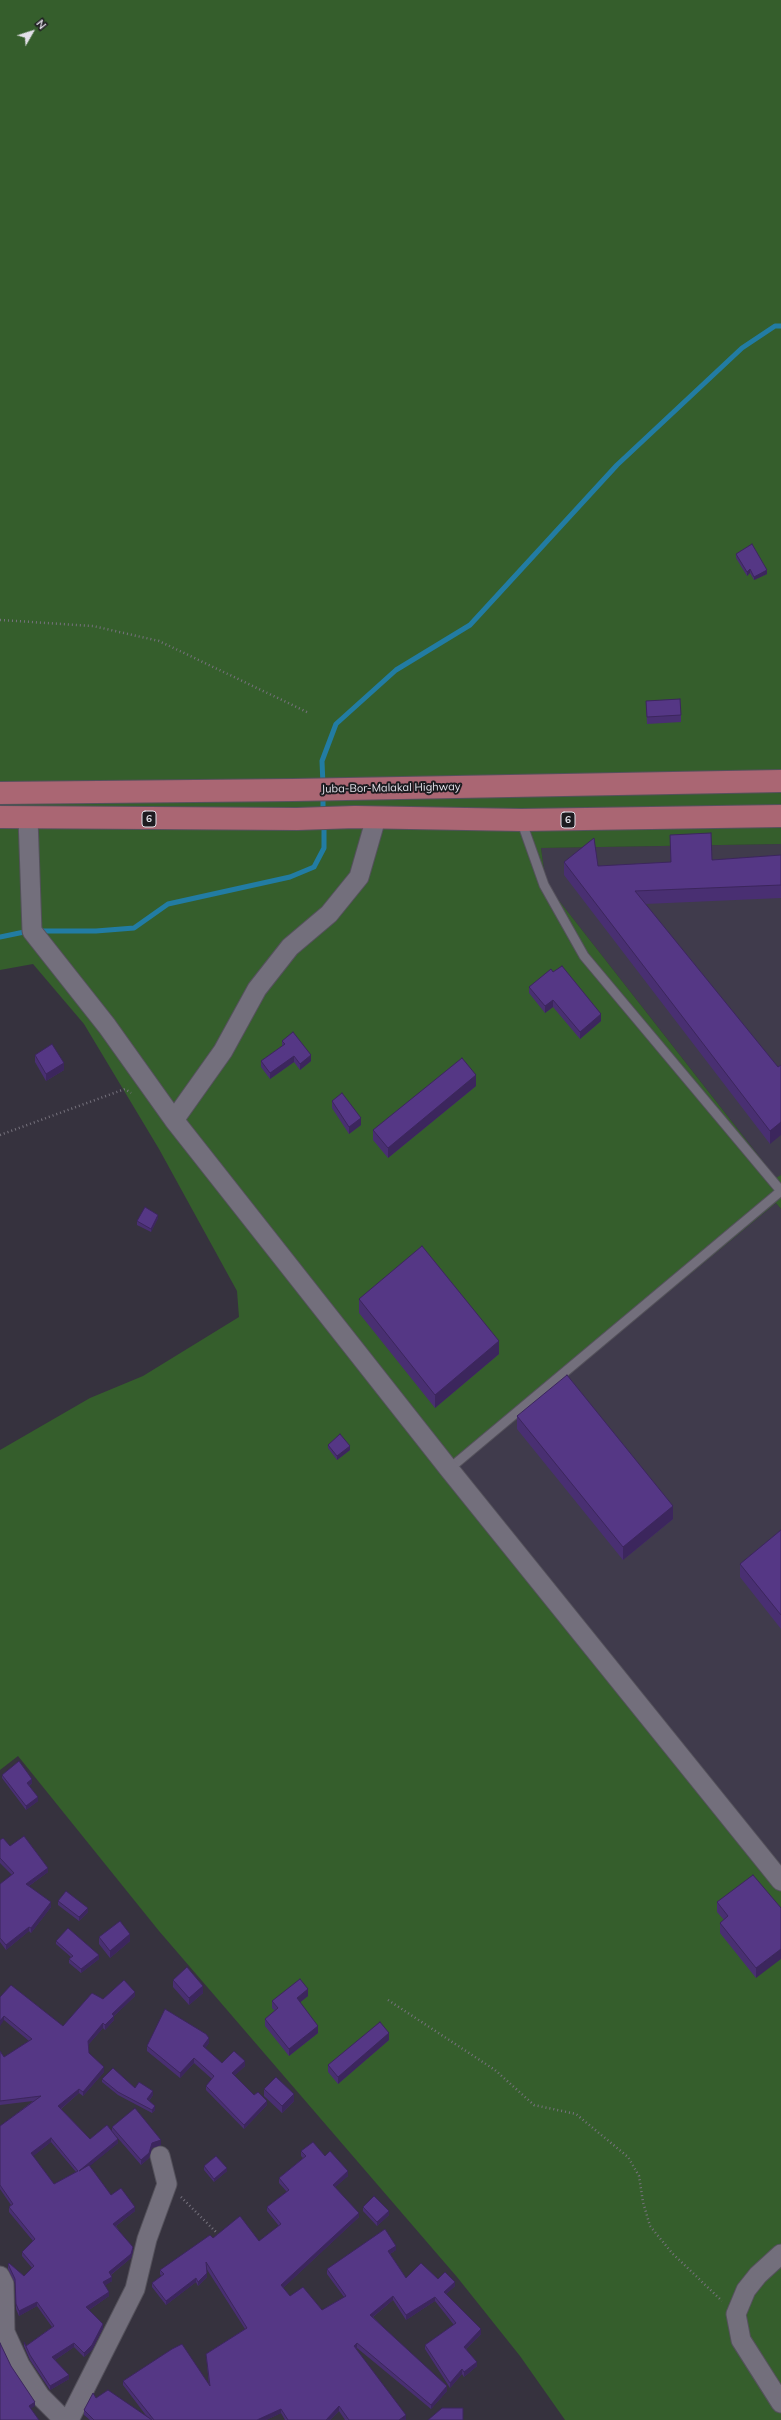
<!DOCTYPE html>
<html>
<head>
<meta charset="utf-8">
<style>
	body { margin:0 }
	#map { position:relative; width:781px; height:2420px; overflow:hidden; background:#36323e; font-family:Mulish,sans-serif }
	canvas { display:block }
	.north { position:absolute; left:12px; top:12px; width:40px; height:40px; -webkit-text-stroke:3px #1d1b20; paint-order:stroke; rotate:51deg; font-size:11px; font-weight:700; line-height:16px; text-align:center; color:#e2e0e8 }
	.north::after { content:''; display:block; margin:auto; width:14px; height:18px; background:#e2e0e8; clip-path:polygon(50% 0,100% 100%,50% 72%,0 100%) }
</style>
</head>
<body>
<div id="map">
<canvas width="781" height="2420"></canvas>
<div class="north">N</div>
</div>
<script>
const ctx = document.querySelector('canvas').getContext('2d');
ctx.lineJoin = 'round';
function fill(path, color) {
  ctx.fillStyle = color;
  ctx.fill(path, 'evenodd');
}
function poly(rows) {
  const path = new Path2D();
  for (const r of rows) {
    path.moveTo(r[0], r[1]);
    for (let i = 2; i < r.length; i += 2) path.lineTo(r[i], r[i + 1]);
  }
  return path;
}
function trace(path, color, width, dash) {
  ctx.strokeStyle = color;
  ctx.lineWidth = width;
  ctx.lineCap = dash ? 'butt' : 'round';
  ctx.setLineDash(dash || []);
  ctx.stroke(path);
}
function label(font, color, halo, rows, align = 'center') {
  ctx.font = font + ' Mulish,sans-serif';
  ctx.lineWidth = 4;
  ctx.setLineDash([]);
  ctx.textBaseline = 'middle';
  ctx.strokeStyle = halo;
  ctx.fillStyle = color;
  for (const [text, x, y, turn = 0] of rows) {
    ctx.save();
    ctx.translate(x, y);
    ctx.rotate((+turn || 0) * Math.PI / 180);
    ctx.textAlign = isNaN(turn) ? turn : align;
    if (halo) ctx.strokeText(text, 0, 0);
    ctx.fillText(text, 0, 0);
    ctx.restore();
  }
}
const built = poly([
	[781,844,781,1175,777,1179,546,884,541,848],
	[776,1203,781,1209,781,1868,456,1468]
]);
const green = poly([
	[0,0,781,0,781,844,541,848,546,884,776,1178,781,1175,781,1209,776,1203,456,1468,781,1868,781,2420,565,2420,520,2356,457,2277,159,1931,18,1756,0,1770,0,1450,90,1398,143,1376,239,1317,237,1291,159,1149,84,1024,33,964,0,970]
]);
const stream = poly([
	[323,785,322,761,336,724,396,670,470,625,617,465,742,348,775,326,781,326],
	[323,795,323,813],
	[37,931,96,931,134,928,168,904,290,877,314,867,324,848,324,823],
	[0,937,29,931]
]);
const path = poly([
	[0,620,93,626,159,641,309,713],
	[0,1135,125,1089,131,1093],
	[388,2000,495,2070,534,2105,576,2114,628,2157,639,2176,643,2202,650,2226,672,2253,722,2301],
	[181,2197,219,2235]
]);
const service = poly([
	[449,1469,781,1191,584,956,544,885,521,820]
]);
const minor = poly([
	[28,818,32,931,107,1026,174,1120,449,1469,781,1881],
	[174,1120,223,1051,257,989,290,947,329,914,359,877,376,818],
	[781,2254,758,2275,746,2290,736,2314,741,2340,781,2403],
	[0,2276,4,2284,5,2332,20,2365,40,2396,64,2420],
	[69,2420,135,2289,147,2239,167,2184,160,2156]
]);
const trunk = poly([
	[0,793,293,790,781,781],
	[0,817,297,819,355,817,521,820,781,816]
]);
const wall = poly([
	[736,554,767,574,754,580,750,573,747,576,736,558],
	[646,701,681,715,681,722,647,724],
	[670,835,712,860,781,855,781,898,645,904,778,1067,770,1144,564,875,564,862,598,866,671,862],
	[553,972,601,1021,580,1039,553,1007,545,1013,529,993,529,987],
	[282,1041,311,1061,300,1070,294,1062,270,1079,261,1067,261,1061,282,1046],
	[35,1055,64,1070,46,1081,35,1062],
	[476,1086,388,1158,373,1140,373,1130],
	[332,1101,361,1125,349,1134,332,1108],
	[158,1218,151,1232,137,1225,137,1221],
	[359,1299,499,1354,435,1408,359,1313],
	[517,1416,673,1519,623,1560,517,1429],
	[328,1445,350,1450,337,1460,328,1448],
	[781,1530,781,1629,740,1577,740,1564],
	[2,1775,32,1783,29,1786,38,1801,26,1810,2,1778],
	[0,1840,48,1872,29,1886,51,1907,31,1933,29,1931,6,1950,0,1942,0,1884,12,1875,0,1863],
	[58,1901,88,1912,79,1921,58,1905],
	[717,1902,781,1908,756,1978,720,1933,720,1923,724,1920,717,1912],
	[99,1937,130,1941,110,1958,99,1944],
	[56,1941,99,1959,81,1973,69,1963,69,1959,71,1957,56,1944],
	[173,1980,203,1993,189,2005,173,1987],
	[135,1996,114,2016,114,2020,105,2030,103,2028,88,2045,89,2053,104,2072,83,2096,79,2093,61,2109,90,2139,112,2132,112,2127,161,2145,152,2148,149,2158,141,2165,116,2136,118,2143,89,2166,111,2195,135,2211,116,2226,133,2251,131,2258,111,2275,112,2281,105,2285,109,2296,89,2310,103,2328,92,2350,84,2357,74,2347,55,2360,69,2379,50,2390,30,2360,24,2346,24,2342,26,2346,52,2327,37,2306,19,2316,16,2309,15,2283,8,2269,8,2264,24,2276,32,2268,22,2256,22,2252,33,2241,9,2212,9,2207,11,2205,0,2189,0,2126,33,2101,0,2105,0,2051,4,2057,29,2041,4,2020,0,1997,63,2026,103,1999],
	[51,2142,76,2172,54,2184,33,2156],
	[308,1996,300,2002,318,2033,289,2056,265,2026,265,2019,275,2011,272,2008,272,2001],
	[389,2040,338,2084,328,2072,328,2065],
	[209,2043,205,2048,222,2063,245,2066,234,2076,254,2095,267,2105,244,2129,206,2090,206,2086,212,2079,194,2063,180,2078,147,2051,147,2046],
	[102,2079,135,2088,153,2095,149,2101,155,2110,152,2113,118,2095,102,2082],
	[264,2089,294,2101,282,2113,264,2096],
	[301,2151,325,2156,348,2176,335,2187,359,2217,283,2288,290,2296,322,2310,344,2297,327,2274,327,2269,396,2250,390,2254,406,2278,438,2279,455,2286,446,2294,481,2334,466,2349,477,2366,464,2377,462,2374,450,2388,425,2349,425,2345,454,2325,435,2301,406,2320,393,2300,373,2317,447,2391,431,2409,357,2348,356,2349,405,2420,345,2420,339,2411,330,2420,285,2420,281,2413,266,2420,90,2420,84,2415,84,2410,96,2398,148,2418,123,2385,123,2381,209,2385,206,2354,245,2329,206,2268,207,2277,198,2286,196,2282,166,2305,152,2287,152,2283,161,2276,160,2274,160,2270,213,2238,259,2241,279,2226,267,2211,267,2207,287,2192,279,2183,279,2178,303,2158,301,2156],
	[204,2166,227,2171,214,2182,204,2170],
	[363,2207,389,2215,377,2226,363,2211]
]);
const shadedWall = poly([
	[750,569,750,573,747,576,747,572],
	[767,570,767,574,754,580,754,577],
	[553,1000,553,1007,545,1013,545,1006],
	[601,1014,601,1021,580,1039,580,1032],
	[311,1055,311,1061,300,1070,300,1064],
	[294,1056,294,1062,270,1079,270,1073],
	[64,1063,64,1070,46,1081,46,1074],
	[476,1075,476,1086,388,1158,388,1148],
	[361,1118,361,1125,349,1134,349,1127],
	[781,1122,781,1135,770,1144,770,1131],
	[158,1215,158,1218,151,1232,151,1229],
	[499,1341,499,1354,435,1408,435,1395],
	[350,1446,350,1450,337,1460,337,1456],
	[673,1506,673,1519,623,1560,623,1547],
	[32,1779,32,1783,27,1787,27,1783],
	[38,1797,38,1801,26,1810,26,1806],
	[48,1868,48,1872,26,1888,26,1884],
	[51,1902,51,1907,31,1933,31,1928],
	[88,1908,88,1912,79,1921,79,1917],
	[29,1927,29,1931,6,1950,6,1945],
	[130,1934,130,1941,110,1958,110,1951],
	[781,1949,781,1959,756,1978,756,1968],
	[99,1955,99,1959,81,1973,81,1969],
	[203,1986,203,1993,189,2005,189,1998],
	[308,1989,308,1996,297,2005,297,1998],
	[135,1992,135,1996,114,2016,114,2020,105,2030,105,2025,112,2014],
	[4,2016,4,2020,0,2026,0,2021],
	[103,2023,103,2028,88,2045,88,2041],
	[318,2026,318,2033,289,2056,289,2049],
	[389,2033,389,2040,338,2084,338,2077],
	[209,2038,209,2043,203,2051,203,2046],
	[194,2058,194,2063,180,2078,180,2073],
	[245,2061,245,2066,232,2078,232,2073],
	[104,2067,104,2072,83,2096,83,2092],
	[79,2089,79,2093,58,2111,58,2106],
	[153,2091,153,2095,147,2103,147,2099],
	[294,2094,294,2101,282,2113,282,2106],
	[267,2101,267,2105,244,2129,244,2125],
	[155,2106,155,2110,152,2113,152,2110],
	[51,2138,51,2142,31,2158,31,2153],
	[118,2139,118,2143,79,2175,79,2171],
	[161,2140,161,2145,152,2148,149,2158,141,2165,141,2160,152,2143],
	[227,2168,227,2171,214,2182,214,2179],
	[348,2171,348,2176,333,2189,333,2185],
	[135,2207,135,2211,113,2228,113,2224],
	[389,2211,389,2215,377,2226,377,2222],
	[359,2213,359,2217,281,2290,281,2285],
	[396,2246,396,2250,388,2255,388,2251],
	[133,2247,133,2251,131,2258,109,2276,109,2272],
	[207,2273,207,2277,198,2286,198,2282],
	[112,2277,112,2281,103,2287,103,2282],
	[196,2278,196,2282,166,2305,166,2301],
	[455,2282,455,2286,444,2296,444,2292],
	[109,2292,109,2296,86,2312,86,2307],
	[393,2296,393,2300,370,2319,370,2315],
	[435,2297,435,2301,406,2320,406,2315],
	[37,2302,37,2306,19,2316,19,2311],
	[103,2324,103,2328,92,2350,84,2357,84,2353],
	[481,2329,481,2334,464,2351,464,2347],
	[74,2343,74,2347,52,2362,52,2357],
	[357,2343,357,2348,354,2351,354,2346],
	[477,2362,477,2366,464,2377,464,2372],
	[462,2369,462,2374,450,2388,450,2383],
	[69,2375,69,2379,50,2390,50,2386],
	[447,2386,447,2391,431,2409,431,2405],
	[35,2402,35,2406,29,2410,29,2406],
	[339,2406,339,2411,330,2420,326,2420],
	[281,2409,281,2413,266,2420,257,2420],
	[406,2415,406,2420,399,2420]
]);
const building = poly([
	[752,544,767,570,754,577,750,569,747,572,736,554,752,544],
	[680,699,681,715,647,717,646,701,680,699],
	[711,833,712,860,781,855,781,885,635,891,778,1067,781,1065,781,1122,770,1131,564,862,594,838,598,866,671,862,670,835,711,833],
	[562,966,601,1014,580,1032,553,1000,545,1006,529,987,551,969,553,972,562,966],
	[293,1032,311,1055,300,1064,294,1056,270,1073,261,1061,285,1044,282,1041,293,1032],
	[52,1044,64,1063,46,1074,35,1055,52,1044],
	[462,1058,476,1075,388,1148,373,1130,462,1058],
	[342,1093,361,1118,349,1127,332,1101,342,1093],
	[145,1207,158,1215,151,1229,137,1221,145,1207],
	[422,1246,499,1341,435,1395,359,1299,422,1246],
	[567,1375,673,1506,623,1547,517,1416,567,1375],
	[340,1434,350,1446,337,1456,328,1445,340,1434],
	[781,1530,781,1615,740,1564,781,1530],
	[19,1761,32,1779,27,1783,38,1797,26,1806,2,1775,19,1761],
	[24,1836,48,1868,26,1884,51,1902,31,1928,29,1927,6,1945,0,1938,0,1884,14,1873,0,1858,0,1840,3,1838,10,1846,24,1836],
	[753,1875,781,1908,781,1949,756,1968,720,1923,728,1916,717,1902,753,1875],
	[66,1891,88,1908,79,1917,58,1901,66,1891],
	[120,1921,130,1934,110,1951,99,1937,120,1921],
	[68,1928,99,1955,81,1969,69,1959,73,1956,56,1941,68,1928],
	[187,1967,203,1986,189,1998,173,1980,187,1967],
	[300,1979,308,1989,297,1998,318,2026,289,2049,265,2019,278,2008,272,2001,300,1979],
	[124,1980,135,1992,112,2014,114,2016,105,2025,103,2023,88,2041,89,2053,104,2067,83,2092,79,2089,58,2106,90,2139,107,2125,118,2139,79,2171,89,2165,111,2195,121,2188,135,2207,113,2224,133,2247,131,2254,109,2272,112,2277,103,2282,109,2292,86,2307,103,2324,92,2345,84,2353,74,2343,52,2357,69,2375,50,2386,30,2355,24,2342,26,2346,54,2326,37,2302,19,2311,16,2304,15,2279,8,2264,9,2263,24,2276,34,2266,22,2252,35,2239,9,2207,13,2204,0,2185,0,2126,41,2096,0,2101,0,2051,4,2057,32,2039,4,2016,0,2021,0,1997,11,1985,63,2026,92,1993,103,1999,124,1980],
	[51,2138,78,2171,54,2184,31,2153,51,2138],
	[165,2009,206,2034,209,2038,203,2046,222,2063,234,2051,245,2061,232,2073,254,2095,258,2092,267,2101,244,2125,206,2086,214,2076,194,2058,180,2073,147,2046,165,2009],
	[380,2022,389,2033,338,2077,328,2065,380,2022],
	[113,2068,135,2088,139,2082,153,2091,147,2099,155,2106,152,2110,118,2092,102,2079,113,2068],
	[276,2077,294,2094,282,2106,264,2089,276,2077],
	[135,2108,161,2140,152,2143,149,2153,141,2160,112,2127,135,2108],
	[313,2142,325,2156,330,2151,348,2171,333,2185,359,2213,281,2285,290,2296,303,2287,322,2310,346,2296,327,2269,385,2229,396,2246,388,2251,406,2278,421,2263,438,2279,445,2272,455,2282,444,2292,481,2329,464,2347,477,2362,464,2372,462,2369,450,2383,425,2345,456,2323,435,2297,406,2315,393,2296,370,2315,447,2386,431,2405,357,2343,354,2346,406,2415,399,2420,349,2420,339,2406,326,2420,288,2420,281,2409,257,2420,154,2420,123,2381,172,2349,182,2344,210,2386,206,2354,247,2328,206,2262,207,2273,198,2282,196,2278,166,2301,152,2283,164,2274,160,2270,210,2235,213,2238,240,2216,259,2241,281,2224,267,2207,289,2190,279,2178,306,2156,301,2151,313,2142],
	[216,2156,227,2168,214,2179,204,2166,216,2156],
	[374,2196,389,2211,377,2222,363,2207,374,2196],
	[0,2343,11,2366,35,2402,29,2406,39,2420,0,2420,0,2343],
	[108,2390,152,2420,94,2420,84,2410,93,2393,96,2398,108,2390],
	[442,2408,463,2408,463,2420,428,2420,442,2408]
]);
const shields = [
	[149,819,14],
	[568,820,14]
];
const shieldNames = [
	["6",149,819],
	["6",568,820]
];
const streetNames = [
	["Juba-Bor-Malakal Highway",391,788,-1]
];
fill(built, '#403b4c');
fill(green, '#355e2c');
trace(stream, '#227ca3', 5);
trace(service, '#54515b', 11);
trace(minor, '#54515b', 21);
trace(trunk, '#54515b', 24);
trace(path, '#76727d', 2.5, [1, 3]);
trace(service, '#736f7c', 9);
trace(minor, '#736f7c', 19);
trace(trunk, '#aa6673', 22);
fill(wall, '#492f72');
fill(shadedWall, '#3c265d');
fill(building, '#553785');
trace(building, '#3c265d', 1);
for (const [x, y, w] of shields) {
  const box = new Path2D();
  box.roundRect(x - w / 2, y - 8, w, 16, 3);
  ctx.fillStyle = '#1d1b20';
  ctx.fill(box);
  trace(box, '#e2e0e8', 1);
}
label('bold 10px', '#e2e0e8', null, shieldNames);
label('11px', '#e2e0e8', '#1d1b20', streetNames);
</script>
</body>
</html>
